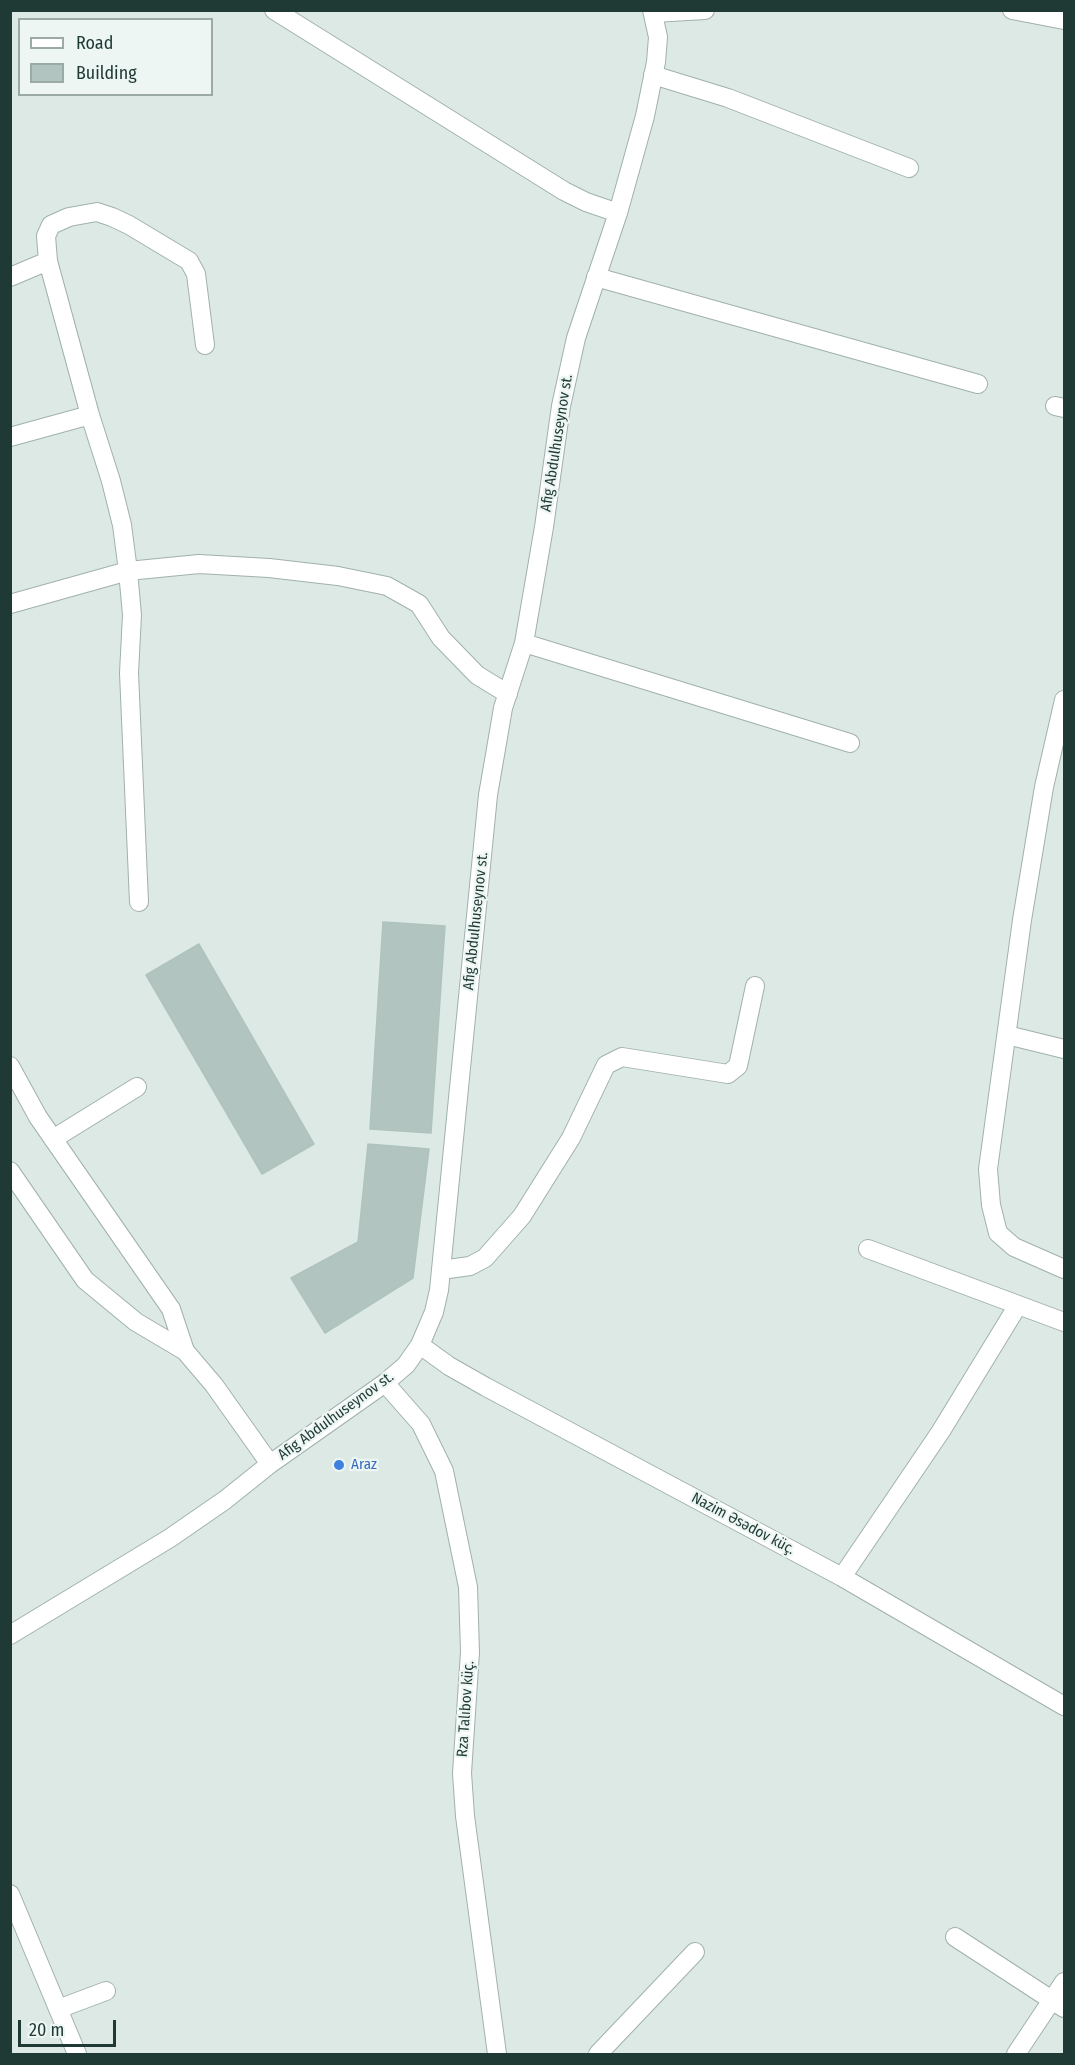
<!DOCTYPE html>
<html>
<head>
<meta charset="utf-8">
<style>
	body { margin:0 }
	#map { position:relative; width:1075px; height:2065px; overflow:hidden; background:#dde9e5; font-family:"Fira Sans Condensed",sans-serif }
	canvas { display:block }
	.frame { position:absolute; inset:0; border:12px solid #1f3935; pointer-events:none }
	.legend { position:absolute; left:18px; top:18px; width:195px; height:78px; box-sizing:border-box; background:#edf6f3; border:2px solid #9baaa7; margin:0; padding:8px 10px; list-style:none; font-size:18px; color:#1f3935 }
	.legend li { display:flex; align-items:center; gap:12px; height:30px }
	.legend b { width:30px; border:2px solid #9baaa7 }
	.scale { position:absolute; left:18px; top:2020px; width:98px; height:27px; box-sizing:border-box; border:3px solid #1f3935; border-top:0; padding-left:8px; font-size:18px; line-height:21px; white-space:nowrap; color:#1f3935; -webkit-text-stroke:4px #edf6f3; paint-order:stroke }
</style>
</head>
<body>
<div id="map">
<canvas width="1075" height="2065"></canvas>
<div class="frame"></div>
<ul class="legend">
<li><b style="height:8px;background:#fff"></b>Road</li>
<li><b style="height:16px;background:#b2c4bf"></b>Building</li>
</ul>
<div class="scale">20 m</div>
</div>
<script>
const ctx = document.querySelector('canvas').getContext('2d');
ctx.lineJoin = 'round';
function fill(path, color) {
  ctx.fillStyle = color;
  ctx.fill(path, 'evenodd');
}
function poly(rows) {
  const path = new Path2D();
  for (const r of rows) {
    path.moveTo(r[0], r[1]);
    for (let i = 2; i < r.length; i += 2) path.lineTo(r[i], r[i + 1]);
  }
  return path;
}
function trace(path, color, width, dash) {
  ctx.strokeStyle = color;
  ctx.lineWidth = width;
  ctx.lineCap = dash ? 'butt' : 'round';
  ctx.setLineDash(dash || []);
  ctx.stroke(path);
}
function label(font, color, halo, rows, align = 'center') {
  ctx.font = font + ' "Fira Sans Condensed",sans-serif';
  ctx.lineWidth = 4.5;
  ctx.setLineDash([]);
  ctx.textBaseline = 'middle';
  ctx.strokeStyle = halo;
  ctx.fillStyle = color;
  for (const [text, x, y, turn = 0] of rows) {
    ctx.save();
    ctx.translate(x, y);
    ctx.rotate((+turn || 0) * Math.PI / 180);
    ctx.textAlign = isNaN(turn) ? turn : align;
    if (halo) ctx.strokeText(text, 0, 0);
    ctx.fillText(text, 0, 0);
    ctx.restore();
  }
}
const building = poly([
	[383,922,445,926,431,1133,370,1129,383,922],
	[199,944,314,1144,262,1174,146,975,199,944],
	[368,1144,429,1149,413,1278,325,1333,291,1278,358,1242,368,1144]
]);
const minor = poly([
	[274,10,564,191,586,202,618,213],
	[1012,10,1064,20],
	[654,13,705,10],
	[653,75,728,98,909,168],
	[10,277,48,261],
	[596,277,978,384],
	[1055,406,1064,408],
	[10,437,90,415],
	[10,604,128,571,199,564,269,568,338,576,387,586,419,604,441,638,477,675,508,694],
	[524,643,850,743],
	[1064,700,1044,787,1022,920,988,1169,991,1205,998,1233,1014,1247,1064,1269],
	[139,902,129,673,132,615,128,571,122,525,111,481,90,415,48,261,46,236,51,225,69,217,97,212,112,217,129,225,189,261,196,274,205,345],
	[1007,1035,1064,1049],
	[10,1066,38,1117,171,1309,185,1351],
	[53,1139,137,1087],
	[10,1171,85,1280,136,1322,185,1351,214,1385,270,1464],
	[868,1249,1064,1322],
	[441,1270,470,1266,485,1258,522,1216,571,1138,606,1065,622,1057,728,1074,738,1066,755,986],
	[420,1345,449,1366,486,1387,842,1577,1064,1706],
	[385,1383,421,1424,444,1471,468,1587,470,1652,462,1773,465,1816,497,2054],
	[842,1577,941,1431,1018,1305],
	[10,1635,170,1538,225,1500,270,1464,385,1383,406,1365,420,1345,434,1312,439,1290,488,795,496,749,503,708,524,643,544,527,561,406,576,338,618,213,645,116,656,62,658,37,652,10],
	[10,1894,77,2054],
	[955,1937,1064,2008],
	[58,2009,106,1991],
	[598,2054,695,1952],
	[1016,2054,1064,1982]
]);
const markers = [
	[339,1465,6,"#3f7fe0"]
];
const streetNames = [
	["Afig Abdulhuseynov st.",557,443,-81],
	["Afig Abdulhuseynov st.",476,921,-84],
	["Afig Abdulhuseynov st.",336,1416,-36],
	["Nazim Əsədov küç.",743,1524,28],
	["Rza Talıbov küç.",466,1709,-86]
];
const shopNames = [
	["Araz",351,1465]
];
fill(building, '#b2c4bf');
trace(building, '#afc3bd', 1.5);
trace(minor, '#a0b1ad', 20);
trace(minor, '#fff', 18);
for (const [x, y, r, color] of markers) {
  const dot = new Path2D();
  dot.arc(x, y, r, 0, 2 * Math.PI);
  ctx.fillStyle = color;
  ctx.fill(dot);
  trace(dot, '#edf6f3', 2);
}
label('15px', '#1f3935', '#edf6f3', streetNames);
label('15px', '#366cbe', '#edf6f3', shopNames, 'left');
</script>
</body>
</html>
